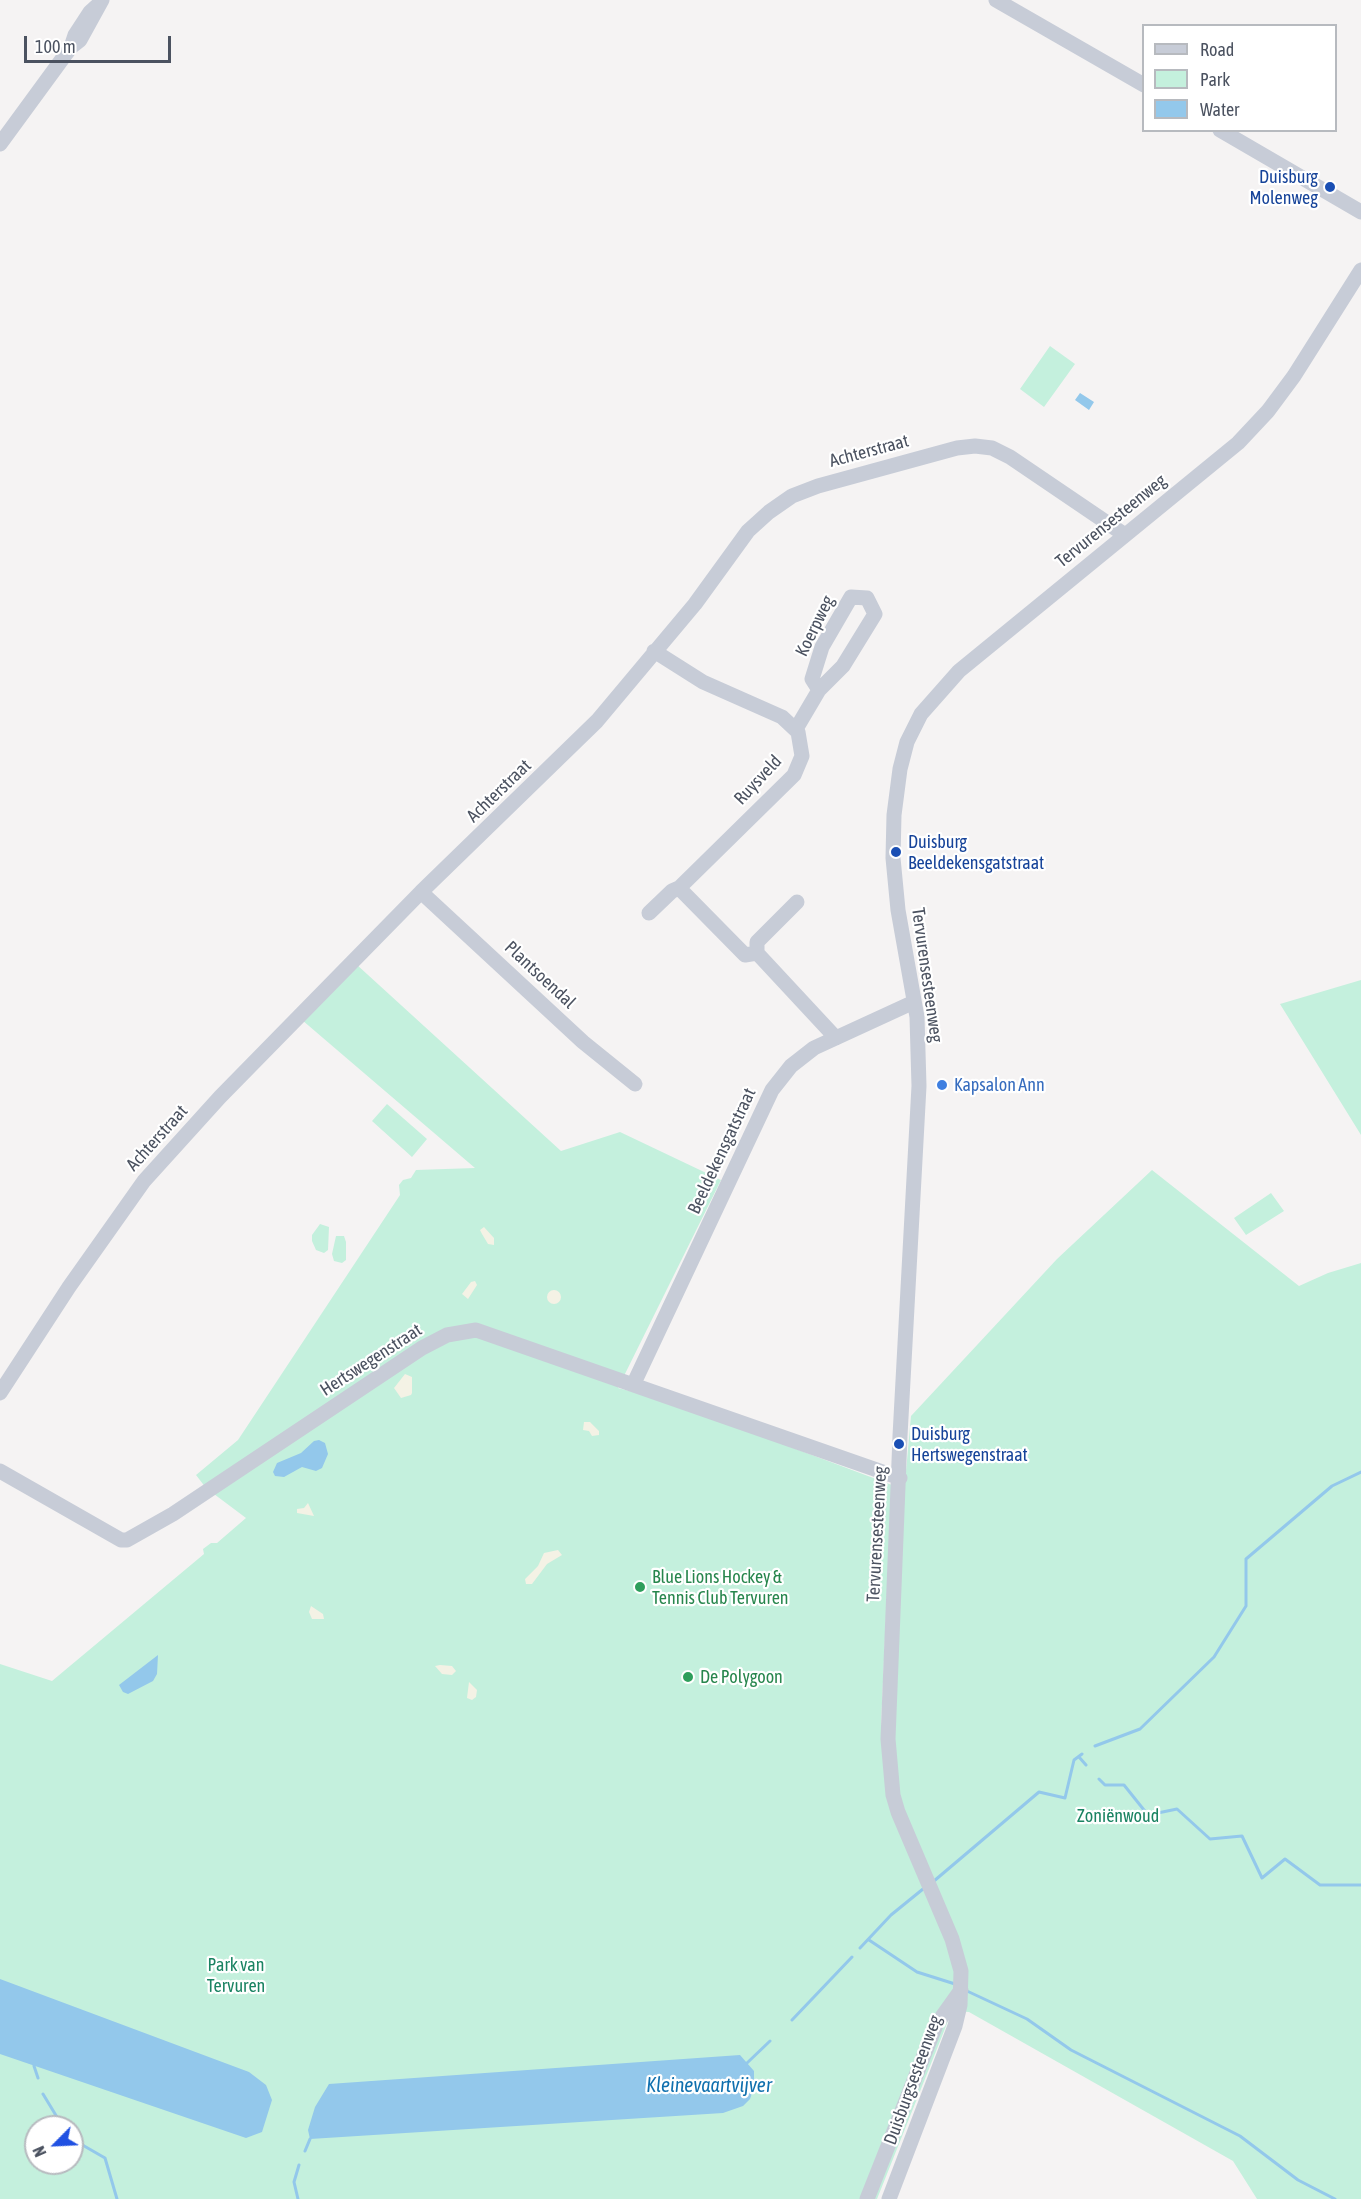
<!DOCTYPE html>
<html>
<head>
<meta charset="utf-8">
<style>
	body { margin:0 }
	#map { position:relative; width:1361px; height:2199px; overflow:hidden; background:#f5f3f3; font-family:"Asap Condensed",sans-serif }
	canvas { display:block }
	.legend { position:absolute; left:1142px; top:24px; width:195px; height:108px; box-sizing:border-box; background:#fff; border:2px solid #b7babf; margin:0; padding:8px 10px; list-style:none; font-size:18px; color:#4b5260 }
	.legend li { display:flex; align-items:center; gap:12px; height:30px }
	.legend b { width:30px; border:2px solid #b7babf }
	.north { position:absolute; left:24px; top:2115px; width:60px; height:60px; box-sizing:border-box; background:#fff; border:2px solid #b7babf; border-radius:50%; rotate:246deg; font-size:16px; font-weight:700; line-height:24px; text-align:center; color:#4b5260 }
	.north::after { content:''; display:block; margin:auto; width:21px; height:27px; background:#2051e2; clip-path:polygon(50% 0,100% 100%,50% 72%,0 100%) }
	.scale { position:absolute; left:24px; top:36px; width:147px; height:27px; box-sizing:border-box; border:3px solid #4b5260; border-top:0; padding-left:8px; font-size:18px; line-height:21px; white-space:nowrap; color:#4b5260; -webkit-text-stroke:4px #fff; paint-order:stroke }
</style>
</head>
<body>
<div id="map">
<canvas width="1361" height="2199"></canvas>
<ul class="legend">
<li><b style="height:8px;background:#c7ccd7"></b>Road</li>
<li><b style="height:16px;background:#c4f0dd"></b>Park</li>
<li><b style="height:16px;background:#93c8eb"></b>Water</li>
</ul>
<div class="north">N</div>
<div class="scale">100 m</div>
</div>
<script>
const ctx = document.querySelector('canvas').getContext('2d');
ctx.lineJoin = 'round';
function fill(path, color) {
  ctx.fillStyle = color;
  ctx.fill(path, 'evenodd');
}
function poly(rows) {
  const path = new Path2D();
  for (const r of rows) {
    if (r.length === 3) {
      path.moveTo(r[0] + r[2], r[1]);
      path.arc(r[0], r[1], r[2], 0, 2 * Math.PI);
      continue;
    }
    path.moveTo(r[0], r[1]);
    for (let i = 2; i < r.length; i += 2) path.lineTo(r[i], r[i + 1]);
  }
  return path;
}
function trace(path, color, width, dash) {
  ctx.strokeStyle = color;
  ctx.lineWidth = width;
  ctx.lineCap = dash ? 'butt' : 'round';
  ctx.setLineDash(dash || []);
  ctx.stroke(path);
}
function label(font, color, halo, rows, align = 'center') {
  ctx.font = font + ' "Asap Condensed",sans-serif';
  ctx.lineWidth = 4.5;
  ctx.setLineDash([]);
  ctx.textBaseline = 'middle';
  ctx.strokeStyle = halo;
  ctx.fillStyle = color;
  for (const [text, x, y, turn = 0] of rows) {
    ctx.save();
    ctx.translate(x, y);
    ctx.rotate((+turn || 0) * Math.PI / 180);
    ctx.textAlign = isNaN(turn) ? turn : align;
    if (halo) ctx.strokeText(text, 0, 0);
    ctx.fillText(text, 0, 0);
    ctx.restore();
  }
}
const green = poly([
	[1050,346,1075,364,1044,407,1020,389],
	[356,964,561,1151,620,1132,721,1180,618,1388,668,1401,892,1485,881,1725,892,1723,905,1482,911,1416,1057,1259,1152,1170,1299,1286,1328,1273,1361,1263,1361,2199,1257,2199,1233,2161,969,2012,952,2011,877,2199,0,2199,0,1664,52,1681,204,1554,203,1549,211,1543,217,1543,246,1518,206,1488,196,1475,238,1440,400,1195,399,1185,403,1180,411,1178,416,1170,475,1168,302,1020],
	[36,2127,72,2127,72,2163,36,2163],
	[1361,980,1361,1135,1280,1004],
	[387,1104,427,1139,412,1157,372,1121],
	[1271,1193,1284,1211,1246,1235,1234,1218],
	[320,1224,329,1227,328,1250,324,1253,316,1250,312,1241,312,1235],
	[336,1236,344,1236,346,1242,346,1260,342,1263,334,1261,332,1254]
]);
const sand = poly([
	[484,1227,494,1238,494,1245,488,1244,482,1234,480,1230],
	[471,1282,475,1281,477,1285,468,1299,462,1294],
	[554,1297,7],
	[405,1374,412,1377,412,1393,411,1395,401,1398,394,1388],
	[584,1422,590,1422,599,1431,599,1435,592,1436,589,1431,583,1430],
	[308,1503,314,1516,297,1513,297,1509,304,1508],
	[558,1550,562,1555,547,1564,532,1584,526,1584,525,1579,538,1566,544,1553],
	[311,1606,323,1614,324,1619,312,1619,309,1612],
	[440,1665,452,1666,456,1671,452,1675,442,1674,435,1666],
	[469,1682,477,1690,476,1697,472,1700,467,1698]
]);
const water = poly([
	[1080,393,1094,402,1089,410,1075,400],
	[319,1440,325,1443,328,1454,322,1468,316,1471,302,1467,284,1477,275,1476,273,1472,277,1463,301,1453,314,1441],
	[158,1655,157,1674,153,1681,128,1694,123,1692,119,1685],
	[0,1979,249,2072,266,2085,272,2100,262,2132,246,2138,0,2054],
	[740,2055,754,2071,754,2087,750,2099,743,2106,723,2113,310,2139,308,2130,315,2107,329,2084]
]);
const stream = poly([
	[1095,1746,1140,1729,1214,1657,1246,1606,1246,1559,1332,1486,1361,1472],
	[1079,1757,1086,1765],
	[1099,1779,1105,1785,1124,1785,1148,1815,1177,1809,1210,1839,1242,1836,1262,1878,1285,1859,1320,1885,1361,1885],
	[934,1881,1039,1792,1065,1798,1074,1760,1082,1754],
	[869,1940,917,1972,955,1984],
	[860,1948,891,1915,923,1889],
	[967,1991,1027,2019,1071,2050,1240,2136,1298,2180,1335,2199],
	[792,2020,852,1957],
	[747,2063,770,2041],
	[34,2066,38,2078],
	[43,2094,63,2127],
	[72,2139,105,2158,117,2199],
	[305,2151,310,2139],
	[298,2199,294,2182,299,2165]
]);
const minor = poly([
	[996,0,1144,85],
	[99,4,90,12,75,35,71,47,80,40,102,0],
	[1220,130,1361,212],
	[0,144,71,47],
	[654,651,703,682,782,717,798,732,802,756,794,775,679,888,745,955,757,953,836,1038],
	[796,729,819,690,843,666,875,614,867,598,851,597,822,647,812,679,819,690],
	[421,892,583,1042,635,1084],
	[649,913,672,891,679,888],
	[757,953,757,942,797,902],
	[634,1383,772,1090,791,1066,814,1048,914,1002],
	[0,1393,69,1287,144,1181,220,1097,421,892,597,721,695,604,748,531,769,512,792,496,818,486,957,448,975,446,992,448,1010,457,1125,535],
	[0,1471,121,1540,127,1540,173,1514,422,1348,447,1335,476,1330,900,1478],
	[867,2199,936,2025,961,1990],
	[889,2199,955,2026,960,2005,961,1971,952,1939,898,1812,893,1795,888,1739,900,1436,919,1086,917,1017,898,910,893,858,894,815,900,769,907,742,921,714,959,671,1238,443,1268,411,1294,376,1361,270]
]);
const markers = [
	[1330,187,6,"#1a4fb4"],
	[896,852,6,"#1a4fb4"],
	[942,1085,6,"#3f7fe0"],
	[899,1444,6,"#1a4fb4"],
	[640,1587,6,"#2e9e5b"],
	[688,1677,6,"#2e9e5b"]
];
const transitNames = [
	["Duisburg",1318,177,"right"],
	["Molenweg",1318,198,"right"],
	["Duisburg",908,842],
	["Beeldekensgatstraat",908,863],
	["Duisburg",911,1434],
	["Hertswegenstraat",911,1455]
];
const streetNames = [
	["Achterstraat",869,451,-15],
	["Tervurensesteenweg",1111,521,-39],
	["Koerpweg",815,626,-64],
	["Ruysveld",758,780,-47],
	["Achterstraat",499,791,-44],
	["Plantsoendal",540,975,43],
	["Tervurensesteenweg",927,975,82],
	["Achterstraat",157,1138,-48],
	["Beeldekensgatstraat",722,1151,-65],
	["Hertswegenstraat",371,1360,-33],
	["Tervurensesteenweg",877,1534,-87],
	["Duisburgsesteenweg",913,2080,-70]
];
const shopNames = [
	["Kapsalon Ann",954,1085]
];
const leisureNames = [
	["Blue Lions Hockey &",652,1577],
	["Tennis Club Tervuren",652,1598],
	["De Polygoon",700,1677]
];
const parkNames = [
	["Zoniënwoud",1118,1816],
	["Park van",236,1965],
	["Tervuren",236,1986]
];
const waterNames = [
	["Kleinevaartvijver",709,2086]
];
fill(green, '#c4f0dd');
fill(sand, '#f4f2e5');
fill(water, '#93c8eb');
trace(stream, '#93c8eb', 3);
trace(minor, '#c7ccd7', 15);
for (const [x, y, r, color] of markers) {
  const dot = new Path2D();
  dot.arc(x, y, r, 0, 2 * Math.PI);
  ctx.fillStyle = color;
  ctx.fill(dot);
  trace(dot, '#fff', 2);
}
label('18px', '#164399', '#fff', transitNames, 'left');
label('18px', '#4b5260', '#fff', streetNames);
label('18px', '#366cbe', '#fff', shopNames, 'left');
label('18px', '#27864d', '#fff', leisureNames, 'left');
label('18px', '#1a8362', '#fff', parkNames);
label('italic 20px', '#1070ae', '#fff', waterNames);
</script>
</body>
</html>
